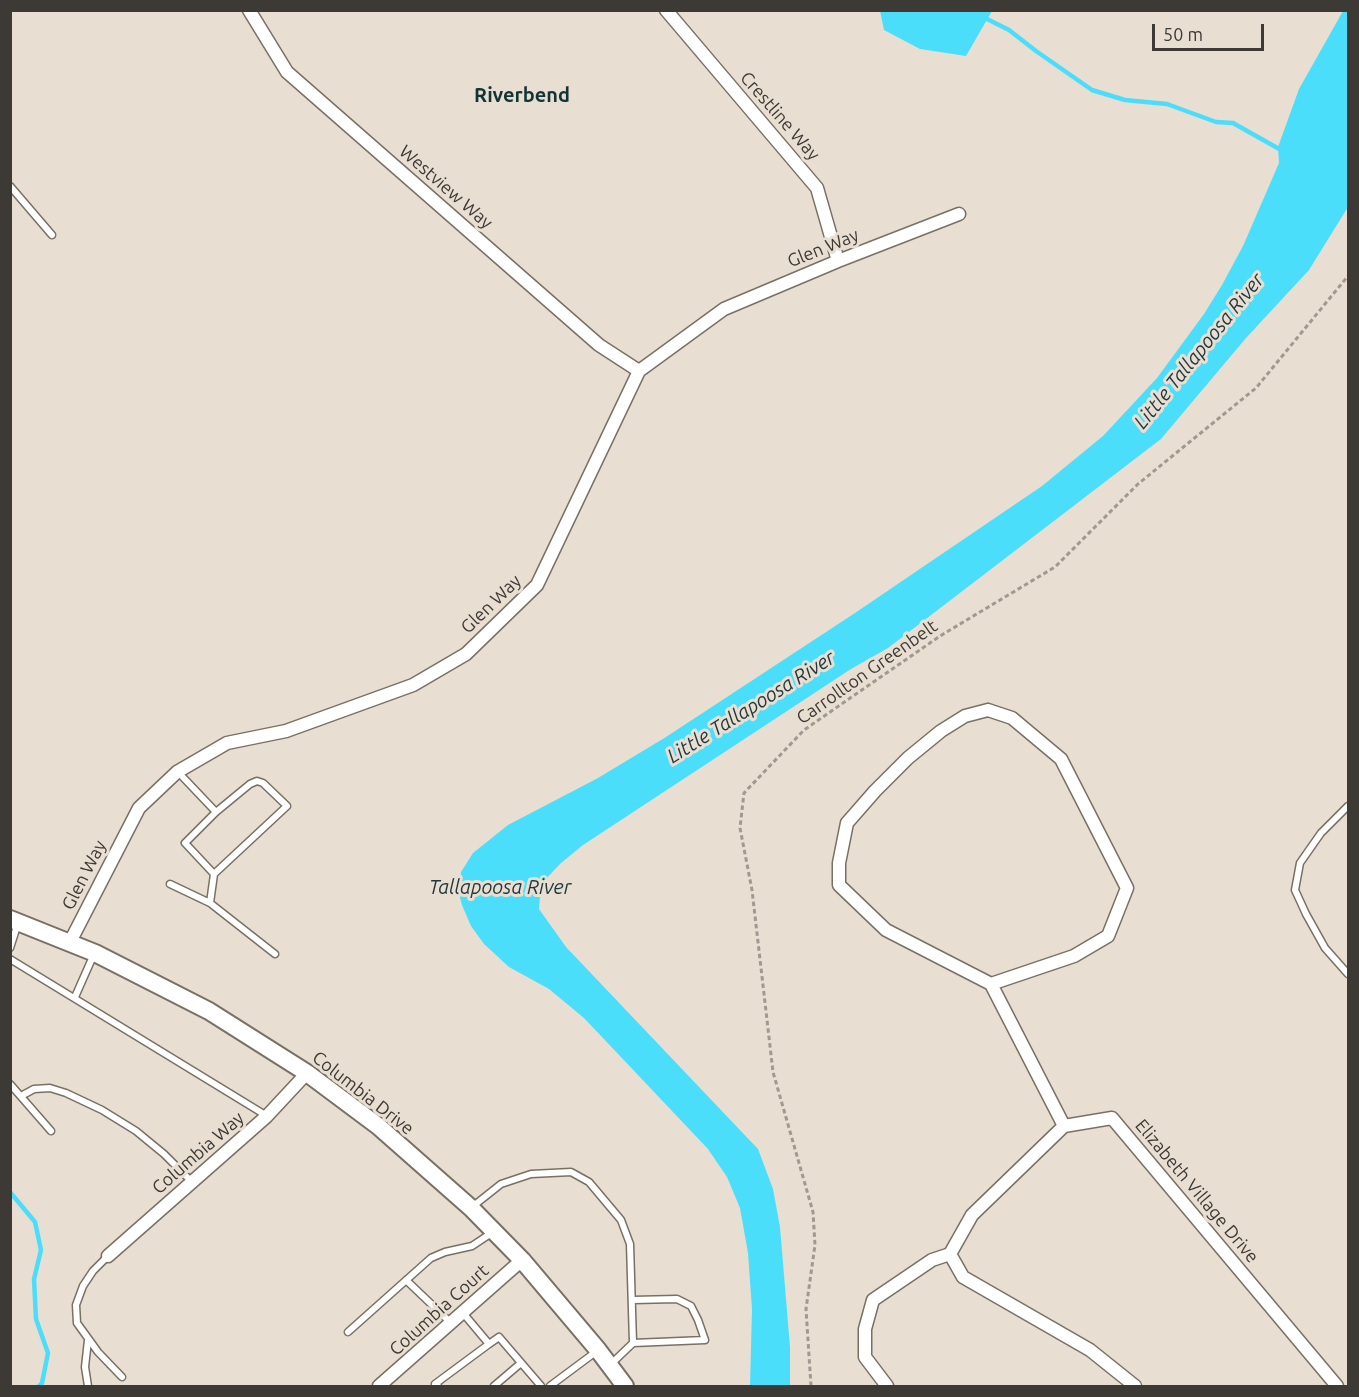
<!DOCTYPE html>
<html>
<head>
<meta charset="utf-8">
<style>
	body { margin:0 }
	#map { position:relative; width:1359px; height:1397px; overflow:hidden; background:#e9ded2; font-family:Ubuntu,sans-serif }
	canvas { display:block }
	.frame { position:absolute; inset:0; border:12px solid #3d3934; pointer-events:none }
	.scale { position:absolute; left:1152px; top:24px; width:112px; height:27px; box-sizing:border-box; border:3px solid #3d3934; border-top:0; padding-left:8px; font-size:18px; line-height:21px; white-space:nowrap; color:#3d3934; -webkit-text-stroke:4px #e9ded2; paint-order:stroke }
</style>
</head>
<body>
<div id="map">
<canvas width="1359" height="1397"></canvas>
<div class="frame"></div>
<div class="scale">50 m</div>
</div>
<script>
const ctx = document.querySelector('canvas').getContext('2d');
ctx.lineJoin = 'round';
function fill(path, color) {
  ctx.fillStyle = color;
  ctx.fill(path, 'evenodd');
}
function poly(rows) {
  const path = new Path2D();
  for (const r of rows) {
    path.moveTo(r[0], r[1]);
    for (let i = 2; i < r.length; i += 2) path.lineTo(r[i], r[i + 1]);
  }
  return path;
}
function trace(path, color, width, dash) {
  ctx.strokeStyle = color;
  ctx.lineWidth = width;
  ctx.lineCap = dash ? 'butt' : 'round';
  ctx.setLineDash(dash || []);
  ctx.stroke(path);
}
function label(font, color, halo, rows, align = 'center') {
  ctx.font = font + ' Ubuntu,sans-serif';
  ctx.lineWidth = 6;
  ctx.setLineDash([]);
  ctx.textBaseline = 'middle';
  ctx.strokeStyle = halo;
  ctx.fillStyle = color;
  for (const [text, x, y, turn = 0] of rows) {
    ctx.save();
    ctx.translate(x, y);
    ctx.rotate((+turn || 0) * Math.PI / 180);
    ctx.textAlign = isNaN(turn) ? turn : align;
    if (halo) ctx.strokeText(text, 0, 0);
    ctx.fillText(text, 0, 0);
    ctx.restore();
  }
}
const water = poly([
	[880,11,880,10,992,11,966,56,920,49,884,30],
	[1343,11,1348,11,1348,207,1309,270,1246,338,1161,439,888,648,851,669,583,845,561,863,541,884,539,909,566,947,758,1149,773,1189,780,1227,790,1347,790,1386,750,1386,752,1309,748,1253,740,1208,727,1177,708,1149,584,1018,549,989,509,967,484,944,471,926,462,905,459,894,461,872,473,853,508,825,598,778,666,737,855,613,1042,486,1103,436,1157,378,1204,314,1222,285,1243,246,1279,163,1278,147,1299,89]
]);
const stream = poly([
	[987,19,1009,30,1036,51,1092,90,1125,100,1167,104,1216,122,1233,123,1281,150],
	[10,1192,35,1222,41,1250,34,1279,36,1319,48,1353,42,1383,39,1386]
]);
const path = poly([
	[811,1386,806,1309,815,1245,813,1212,773,1072,752,890,740,828,744,793,804,730,940,636,1055,567,1138,484,1256,388,1348,276]
]);
const service = poly([
	[10,186,52,235],
	[178,772,216,812,185,843,214,874,287,806,263,783,257,781,250,784,216,812],
	[1348,806,1321,833,1300,863,1295,890,1306,914,1325,948,1348,974],
	[170,884,210,903,275,954],
	[210,903,214,874],
	[10,948,18,923],
	[10,959,267,1116],
	[75,997,94,954],
	[10,1084,51,1131],
	[21,1096,34,1089,50,1088,66,1093,102,1110,136,1131,164,1154,192,1182],
	[472,1207,501,1184,531,1174,571,1172,589,1182,621,1220,630,1244,633,1343,610,1365],
	[108,1256,93,1271,83,1286,76,1305,77,1323,98,1352,122,1377],
	[406,1280,451,1323],
	[633,1300,677,1299,691,1306,698,1320,705,1340,633,1343],
	[463,1313,489,1344,499,1337,541,1386],
	[348,1332,431,1258,445,1252,472,1246,493,1232],
	[88,1386,85,1367,88,1340],
	[438,1386,435,1384,489,1344],
	[494,1386,521,1363],
	[550,1386,597,1351]
]);
const minor = poly([
	[249,10,287,72,599,345,639,371],
	[666,10,817,188,838,261],
	[988,710,1012,718,1061,759,1127,888,1108,936,1074,956,991,984,886,930,839,885,839,863,847,823,875,791,908,758,941,731,965,716,988,710],
	[70,942,139,808,177,772,227,743,286,731,413,685,466,654,537,585,639,371,724,309,838,261,959,214],
	[991,984,1064,1126],
	[950,1254,972,1215,1064,1126,1112,1118,1337,1386],
	[950,1254,963,1277,1090,1350,1135,1386],
	[108,1256,267,1116,307,1073],
	[379,1386,522,1260],
	[887,1386,865,1357,865,1329,873,1300,932,1260,950,1254]
]);
const secondary = poly([
	[10,919,95,953,209,1011,307,1073,378,1126,471,1208,522,1260,598,1350,625,1386]
]);
const streetNames = [
	["Crestline Way",780,116,49],
	["Westview Way",446,187,41],
	["Glen Way",823,248,-22],
	["Glen Way",491,604,-44],
	["Carrollton Greenbelt",867,672,-35],
	["Glen Way",84,875,-63],
	["Columbia Drive",363,1093,38],
	["Columbia Way",198,1153,-41],
	["Elizabeth Village Drive",1197,1191,50],
	["Columbia Court",439,1310,-42]
];
const neighbourhoodNames = [
	["Riverbend",522,95]
];
const waterNames = [
	["Little Tallapoosa River",1199,351,-51],
	["Little Tallapoosa River",751,707,-32],
	["Tallapoosa River",500,887]
];
fill(water, '#4bdefb');
trace(stream, '#4bdefb', 4.5);
trace(service, '#797064', 9);
trace(minor, '#797064', 15);
trace(secondary, '#797064', 20);
trace(path, '#a19990', 3, [4.5, 3]);
trace(service, '#fff', 6);
trace(minor, '#fff', 12);
trace(secondary, '#fff', 16);
label('18px', '#3d3934', '#e9ded2', streetNames);
label('bold 20px', '#113435', '#e9ded2', neighbourhoodNames);
label('italic 20px', '#1f383d', '#e9ded2', waterNames);
</script>
</body>
</html>
